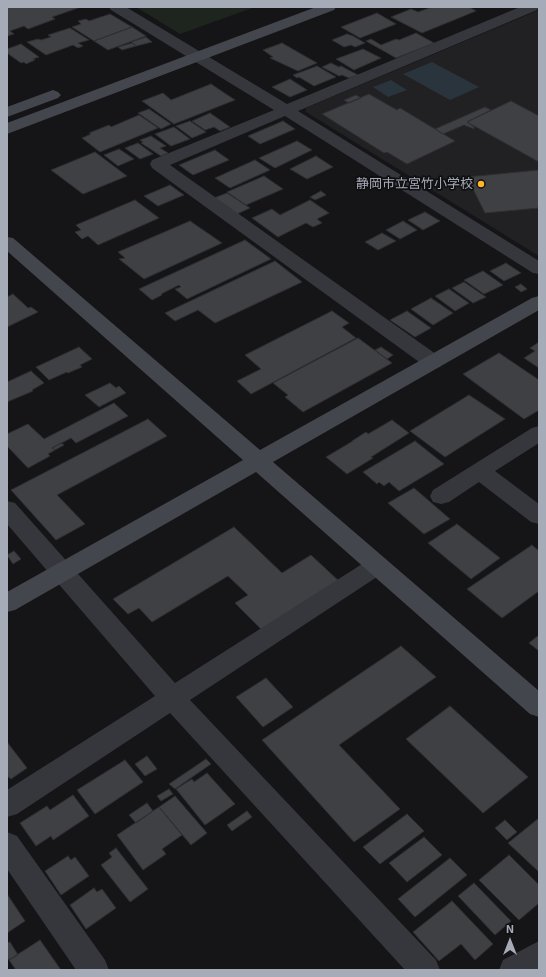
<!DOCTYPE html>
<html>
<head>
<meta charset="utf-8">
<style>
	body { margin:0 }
	#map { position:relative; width:546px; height:977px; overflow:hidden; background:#151517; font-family:"Exo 2",sans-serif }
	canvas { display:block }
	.frame { position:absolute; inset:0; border:8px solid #a6abb8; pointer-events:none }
	.north { position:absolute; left:490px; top:921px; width:40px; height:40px; -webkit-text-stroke:3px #101012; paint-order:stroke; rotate:0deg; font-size:11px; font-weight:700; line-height:16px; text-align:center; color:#a6abb8 }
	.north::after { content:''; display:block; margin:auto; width:14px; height:18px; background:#a6abb8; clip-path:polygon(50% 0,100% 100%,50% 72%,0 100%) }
</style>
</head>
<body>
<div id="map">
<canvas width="546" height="977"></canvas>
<div class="frame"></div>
<div class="north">N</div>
</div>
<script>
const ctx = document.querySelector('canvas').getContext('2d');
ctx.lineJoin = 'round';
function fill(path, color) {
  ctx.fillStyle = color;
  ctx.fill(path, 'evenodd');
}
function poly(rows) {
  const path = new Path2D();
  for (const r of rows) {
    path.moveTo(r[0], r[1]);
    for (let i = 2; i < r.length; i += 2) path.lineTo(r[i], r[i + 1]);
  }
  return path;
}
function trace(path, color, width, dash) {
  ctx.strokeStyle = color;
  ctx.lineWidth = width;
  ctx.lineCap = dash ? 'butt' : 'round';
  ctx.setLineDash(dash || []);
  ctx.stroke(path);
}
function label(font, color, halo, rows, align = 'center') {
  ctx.font = font + ' "Exo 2","Noto Sans JP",sans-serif';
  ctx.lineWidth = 3.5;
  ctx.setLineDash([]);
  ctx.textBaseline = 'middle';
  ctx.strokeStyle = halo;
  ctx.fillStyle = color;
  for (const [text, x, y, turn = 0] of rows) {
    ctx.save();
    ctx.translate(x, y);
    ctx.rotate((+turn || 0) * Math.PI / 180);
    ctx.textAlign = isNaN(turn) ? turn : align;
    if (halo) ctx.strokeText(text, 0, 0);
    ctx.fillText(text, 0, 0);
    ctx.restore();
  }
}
const built = poly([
	[539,10,539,256,306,112,306,108]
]);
const green = poly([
	[136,7,255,7,180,34]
]);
const water = poly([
	[432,62,479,87,450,100,403,74],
	[391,80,407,90,388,97,373,87]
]);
const building = poly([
	[7,7,81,7,52,17,55,19,28,29,24,26,10,31,14,34,7,36,7,7],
	[432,7,469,7,476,11,422,33,391,17,411,9,418,12,432,7],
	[377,13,396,24,360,38,341,27,377,13],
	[110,14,132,27,94,41,72,27,81,24,78,21,86,19,89,21,110,14],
	[132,27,146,36,108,50,94,41,132,27],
	[70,28,89,40,78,43,83,46,78,48,73,45,46,55,27,42,38,39,41,40,51,37,48,35,70,28],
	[416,33,434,43,396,58,366,41,371,39,381,45,396,39,399,40,416,33],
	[347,34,353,36,365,43,355,47,351,45,344,47,332,40,347,34],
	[146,37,152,42,136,46,131,42,146,37],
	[132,43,136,46,122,50,118,47,132,43],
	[282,43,317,63,298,71,270,58,273,57,263,50,282,43],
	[21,44,39,57,33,59,35,60,26,64,24,62,21,63,7,53,7,49,21,44],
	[363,49,381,58,354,70,336,59,363,49],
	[331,63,339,67,341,66,358,75,349,78,342,75,339,76,322,67,331,63],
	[317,66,336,77,314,86,299,77,297,78,293,75,317,66],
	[290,79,307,90,290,97,272,87,290,79],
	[211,84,235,100,174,124,142,101,163,93,171,100,211,84],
	[369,94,397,110,400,108,455,141,407,164,387,152,384,153,322,114,369,94],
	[356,95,361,98,349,103,344,100,356,95],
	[511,101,539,116,539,162,467,122,511,101],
	[485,107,491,110,467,122,474,127,474,129,464,125,443,134,435,129,485,107],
	[149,109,171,124,161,129,138,113,149,109],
	[210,113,230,127,220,131,214,127,205,130,192,121,210,113],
	[139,115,158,128,100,152,82,138,91,134,89,133,109,125,111,127,139,115],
	[190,121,206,132,192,138,176,126,190,121],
	[283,121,295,129,260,144,248,136,283,121],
	[174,127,190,139,171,146,155,134,174,127],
	[151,136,166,146,160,148,168,153,161,156,141,143,143,142,140,140,151,136],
	[297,141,312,150,275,168,259,158,297,141],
	[138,143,153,154,140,159,125,148,138,143],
	[119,149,134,159,118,166,104,155,119,149],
	[215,150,229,160,193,175,179,165,215,150],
	[95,152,127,176,83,194,51,170,95,152],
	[316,156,333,167,307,179,290,169,316,156],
	[255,160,270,170,230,188,215,178,255,160],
	[539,170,539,208,485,213,467,177,539,170],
	[264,176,283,189,246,205,227,192,264,176],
	[170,185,184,195,158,206,144,196,170,185],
	[321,191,326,195,315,200,310,197,321,191],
	[227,193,250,208,237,214,214,198,227,193],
	[135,200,159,218,98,245,88,236,82,239,75,232,81,230,76,225,135,200],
	[310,200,329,213,317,219,322,223,313,227,306,223,278,237,252,218,272,209,280,215,310,200],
	[425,212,440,221,423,230,408,220,425,212],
	[190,221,222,243,144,279,119,259,125,258,118,252,190,221],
	[403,221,417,230,400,239,386,230,403,221],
	[382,233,396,241,378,250,365,242,382,233],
	[245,240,271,259,187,299,175,289,181,287,179,285,161,294,162,295,152,300,139,289,245,240],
	[275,261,302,282,215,323,198,310,175,321,165,313,275,261],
	[506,263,521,273,504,281,490,271,506,263],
	[483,271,503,285,484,294,464,280,483,271],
	[464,282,486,297,473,303,452,288,464,282],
	[521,284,527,289,521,292,515,287,521,284],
	[449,289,469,303,455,311,435,296,449,289],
	[13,294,28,308,31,307,38,312,7,327,7,297,13,294],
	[431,298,453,313,433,325,411,309,431,298],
	[332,311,349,323,342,327,356,338,251,394,237,381,261,369,245,355,332,311],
	[407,311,431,328,415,337,390,320,407,311],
	[358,338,392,363,303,412,285,397,288,395,273,383,358,338],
	[539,342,539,368,524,358,535,351,530,348,539,342],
	[79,347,92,359,80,365,82,367,68,373,67,372,49,380,36,367,79,347],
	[381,347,393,355,387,359,375,350,381,347],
	[499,353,539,380,539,410,524,419,463,374,499,353],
	[31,371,44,383,32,390,33,391,7,402,7,382,31,371],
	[110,383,116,388,119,386,126,393,99,407,85,395,110,383],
	[469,395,505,419,445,457,410,431,469,395],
	[114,403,128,416,76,443,71,438,52,448,55,450,48,454,50,456,28,468,7,446,7,434,28,424,44,439,114,403],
	[148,419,167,436,57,495,85,524,56,540,11,490,148,419],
	[392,420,409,433,371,457,373,458,347,474,326,457,353,441,352,441,366,432,368,434,392,420],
	[415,441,444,464,399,491,389,482,384,486,379,482,377,484,363,472,415,441],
	[61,443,64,445,55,450,52,448,61,443],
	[414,488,450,519,424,534,388,503,414,488],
	[457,524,500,558,471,579,428,543,457,524],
	[234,527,282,573,311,555,341,583,264,632,235,603,248,595,228,576,152,622,139,608,128,614,113,599,234,527],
	[532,545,539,551,539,591,502,618,467,589,532,545],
	[14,551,21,559,13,564,7,555,14,551],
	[539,635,539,651,529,643,539,635],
	[401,646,436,677,339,745,400,809,354,842,262,740,401,646],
	[266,678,293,707,263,727,236,697,266,678],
	[450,706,528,777,483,813,406,739,450,706],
	[7,742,27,768,11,779,7,776,7,742],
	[147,756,157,769,145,776,135,764,147,756],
	[206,759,211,764,175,789,169,784,206,759],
	[125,760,143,782,95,814,77,790,125,760],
	[207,773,235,804,205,825,176,789,192,779,194,782,207,773],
	[169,789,173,794,161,801,157,796,169,789],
	[73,795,89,816,53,840,51,836,36,846,20,823,47,806,50,810,73,795],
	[175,796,207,833,191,845,159,807,175,796],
	[147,803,153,811,136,823,129,815,147,803],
	[159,807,182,835,162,849,166,854,143,870,117,835,159,807],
	[247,811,252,817,232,831,227,825,247,811],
	[407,814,424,831,380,864,363,847,407,814],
	[539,818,539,872,508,843,539,818],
	[505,820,517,832,507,840,495,828,505,820],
	[424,837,442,855,407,882,389,863,424,837],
	[116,848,148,889,130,902,101,865,112,857,109,853,116,848],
	[509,855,539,885,539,903,519,920,479,880,509,855],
	[68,856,71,860,75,857,89,876,61,895,45,871,68,856],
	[450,858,467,875,415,917,398,899,450,858],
	[474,883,511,921,495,935,458,896,474,883],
	[94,888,97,892,102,889,116,908,86,929,70,905,94,888],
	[7,894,25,921,7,933,7,894],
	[452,901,493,944,475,960,461,944,439,961,413,932,452,901],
	[40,940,61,970,16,970,9,960,40,940],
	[10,942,18,955,9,960,7,957,7,943,10,942]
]);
const street = poly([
	[109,7,126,7,287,104,520,7,539,7,537,10,298,111,539,261,539,274,533,273,285,116,170,165,440,357,443,362,440,367,433,368,426,367,152,168,150,164,152,160,274,110,111,10,109,7],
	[539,426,539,443,495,471,539,504,539,524,531,522,479,482,449,502,441,504,433,502,430,496,433,490,532,428,539,426],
	[7,501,15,503,175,683,370,559,378,556,386,559,390,565,386,571,190,700,436,960,440,970,405,970,170,713,17,814,7,817,7,790,155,696,7,524,7,501],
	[7,832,17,836,105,960,109,970,76,970,7,869,7,832],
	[539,941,539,970,499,970,503,960,539,941]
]);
const secondary = poly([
	[316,7,336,7,334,10,7,134,7,123,316,7],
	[53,90,58,92,61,95,58,98,7,117,7,107,53,90],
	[7,237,13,238,260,450,532,298,539,296,539,310,273,462,539,691,539,717,530,714,256,472,15,610,7,612,7,592,243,460,7,251,7,237]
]);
const markers = [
	[481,184,4,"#ffb525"]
];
const farPoinames = [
	["静岡市立宮竹小学校",473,184]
];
fill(built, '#212124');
fill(green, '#1d251e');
fill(water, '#2a343c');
fill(building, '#3f4044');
trace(building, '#2f2f33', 1);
fill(street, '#36373c');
fill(secondary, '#43464d');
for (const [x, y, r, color] of markers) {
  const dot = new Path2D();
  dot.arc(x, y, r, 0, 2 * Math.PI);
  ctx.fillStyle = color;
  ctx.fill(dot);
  trace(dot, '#101012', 1.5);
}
label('13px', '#a6abb8', '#101012', farPoinames, 'right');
</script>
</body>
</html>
